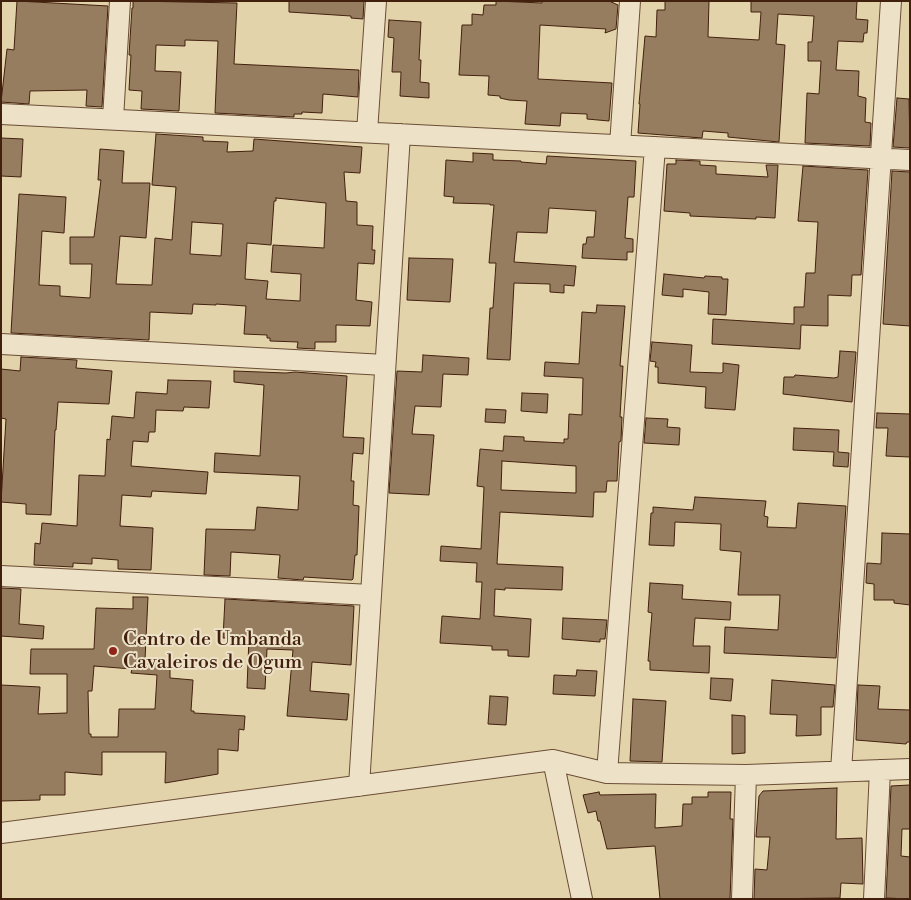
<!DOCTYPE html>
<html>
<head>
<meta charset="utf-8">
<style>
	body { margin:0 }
	#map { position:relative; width:911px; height:900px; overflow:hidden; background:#e3d3ab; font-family:"Libre Bodoni",serif }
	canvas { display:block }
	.frame { position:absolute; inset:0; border:2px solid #42200e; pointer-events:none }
</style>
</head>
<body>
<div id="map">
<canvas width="911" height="900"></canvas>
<div class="frame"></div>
</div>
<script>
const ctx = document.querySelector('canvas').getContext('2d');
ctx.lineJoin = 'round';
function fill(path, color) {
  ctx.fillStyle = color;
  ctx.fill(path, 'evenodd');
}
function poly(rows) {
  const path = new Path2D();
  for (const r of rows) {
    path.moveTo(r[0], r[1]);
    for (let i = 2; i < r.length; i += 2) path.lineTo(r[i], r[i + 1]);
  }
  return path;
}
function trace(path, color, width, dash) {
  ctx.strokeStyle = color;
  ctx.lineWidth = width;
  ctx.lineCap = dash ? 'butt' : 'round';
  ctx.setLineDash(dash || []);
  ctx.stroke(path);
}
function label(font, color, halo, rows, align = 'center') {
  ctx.font = font + ' "Libre Bodoni",serif';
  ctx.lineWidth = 4;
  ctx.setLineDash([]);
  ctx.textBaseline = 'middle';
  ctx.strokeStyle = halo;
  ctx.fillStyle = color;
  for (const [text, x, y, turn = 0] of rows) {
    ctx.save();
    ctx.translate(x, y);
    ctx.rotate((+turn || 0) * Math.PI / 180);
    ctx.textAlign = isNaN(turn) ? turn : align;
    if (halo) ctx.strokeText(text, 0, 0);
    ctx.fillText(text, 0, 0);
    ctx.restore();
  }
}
const building = poly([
	[17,1,108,6,102,107,86,106,87,90,30,91,29,104,1,102,7,49,14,50,17,1],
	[133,1,237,3,234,64,359,70,358,97,323,94,322,113,302,112,302,114,294,114,294,117,215,113,218,41,185,40,185,46,156,45,155,71,181,72,179,111,141,109,142,91,129,90,131,55,129,55,132,8,133,8,133,1],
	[289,1,364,1,363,19,351,18,351,16,289,12,289,1],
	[496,1,542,3,542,1,609,1,618,5,616,29,605,33,606,29,540,25,538,79,612,83,609,121,587,119,587,114,561,113,560,126,525,124,527,101,509,100,500,98,500,96,488,95,489,76,459,75,462,25,472,25,472,14,483,15,484,5,496,5,496,1],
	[665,1,709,1,708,37,759,40,761,12,751,12,751,1,857,1,856,19,868,20,867,33,864,33,863,42,838,41,836,70,859,71,858,96,866,98,865,122,871,123,870,146,805,143,807,93,819,94,821,61,808,61,808,42,812,42,814,16,778,14,776,44,785,45,779,142,728,137,728,133,703,131,702,138,638,133,640,104,639,104,645,36,656,37,657,10,665,10,665,1],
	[389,20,421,22,419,60,421,60,420,82,429,83,429,98,400,96,401,72,392,72,394,38,388,37,389,20],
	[897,98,909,99,910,148,893,147,897,98],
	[156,134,203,137,203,141,228,142,227,152,253,151,254,139,362,147,360,173,344,172,346,201,357,202,357,225,373,226,372,250,375,250,374,264,358,263,356,300,372,302,370,326,336,325,336,342,315,342,315,349,297,348,298,342,270,341,270,338,267,338,267,335,244,334,246,306,216,304,216,305,193,304,192,314,150,312,149,340,11,333,19,194,66,197,64,233,42,231,39,285,60,286,60,296,90,298,92,264,70,264,70,237,94,237,101,180,98,180,100,149,124,151,122,183,150,183,146,238,120,236,116,284,152,285,155,238,172,240,176,187,152,185,156,134],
	[276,198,326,203,324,248,273,245,271,272,301,274,300,301,266,299,268,281,245,279,247,243,271,245,274,201,276,201,276,198],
	[192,222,223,224,221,256,190,254,192,222],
	[1,138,23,139,21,177,1,176,1,138],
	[473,153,493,154,493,160,521,161,521,162,546,164,547,156,636,161,634,197,628,197,625,238,633,239,633,252,627,252,627,260,582,258,583,244,586,244,587,237,594,237,596,211,549,208,547,233,517,232,514,262,576,266,574,286,564,285,564,293,550,292,550,284,514,283,510,360,487,359,490,308,493,308,496,263,489,263,494,205,490,205,490,204,453,203,454,197,444,196,446,160,473,162,473,153],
	[676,160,700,161,700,165,716,166,716,174,768,177,766,165,778,165,775,218,756,217,756,219,690,216,690,213,664,211,667,164,676,164,676,160],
	[803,166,868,170,861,275,852,275,851,296,828,295,828,326,801,325,800,349,712,344,713,319,794,324,794,307,804,307,806,273,815,273,818,222,798,221,803,166],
	[892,171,910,172,910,326,883,324,892,171],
	[409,258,453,259,450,302,407,300,409,258],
	[664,274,704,278,705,276,722,277,722,279,728,279,726,315,708,314,709,292,683,289,683,297,662,295,664,274],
	[597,305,625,306,620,366,623,366,620,417,622,417,621,441,619,442,617,481,607,481,606,492,594,492,593,517,500,512,497,564,563,567,562,590,505,588,505,590,495,589,494,616,531,619,529,657,508,656,508,650,492,650,492,646,440,643,442,616,480,619,482,582,476,582,477,563,440,561,441,546,481,549,484,487,477,486,480,449,503,451,504,436,524,437,524,441,564,443,564,439,568,439,569,414,582,415,583,378,544,376,545,362,579,364,582,312,596,313,597,305],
	[502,461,576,466,576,493,501,490,502,461],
	[652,342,692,345,690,372,721,373,723,372,723,363,739,365,735,410,705,408,706,387,658,383,658,367,655,367,656,362,650,361,652,342],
	[840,351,856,352,852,402,783,394,784,377,794,377,795,375,834,378,838,377,840,351],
	[423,355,469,358,468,375,443,374,441,407,415,406,412,434,434,435,429,495,389,493,397,371,422,372,423,355],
	[21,357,77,360,76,368,112,371,109,404,58,402,56,430,55,430,51,515,26,514,26,504,1,502,6,419,1,418,1,369,20,371,21,357],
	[234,371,286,373,295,372,347,376,343,437,364,438,363,454,353,453,351,481,354,481,353,505,359,506,357,555,355,555,353,579,352,580,304,577,303,580,278,578,280,555,231,552,230,576,204,575,206,529,255,530,257,507,298,510,300,476,214,472,215,453,260,456,264,385,234,382,234,371],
	[168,380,211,381,209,408,184,407,183,411,156,410,155,432,149,432,148,442,133,441,131,466,208,472,206,494,152,491,151,497,122,495,120,526,153,528,151,570,118,569,118,560,92,558,92,564,73,563,73,567,34,565,35,543,40,544,42,523,77,526,79,475,105,476,107,439,110,440,112,416,134,418,136,392,167,394,168,380],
	[522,393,548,394,547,413,521,411,522,393],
	[486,409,506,410,505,423,485,422,486,409],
	[877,413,910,414,910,457,886,456,888,428,876,428,877,413],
	[646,418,668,419,667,427,680,428,679,445,644,443,646,418],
	[794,428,839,430,838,452,849,453,848,467,833,466,834,452,793,450,794,428],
	[695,497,766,501,764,516,768,517,767,527,796,528,798,503,846,506,836,658,724,653,725,627,778,630,780,595,738,595,741,552,720,550,721,524,675,522,674,546,649,545,651,513,653,513,653,507,693,510,695,497],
	[882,533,910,534,910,605,894,603,894,600,874,600,874,584,866,583,867,563,881,564,882,533],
	[650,583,683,585,682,599,731,602,730,620,695,618,693,646,710,646,709,673,650,670,650,661,648,661,652,613,648,612,650,583],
	[1,588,21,589,19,624,44,626,43,639,1,636,1,588],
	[133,597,148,597,145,660,170,661,170,678,193,680,191,711,194,711,194,713,245,716,244,730,239,729,238,751,218,749,218,774,165,783,166,752,102,752,102,775,65,772,65,795,40,795,40,800,1,801,1,685,40,687,38,714,67,713,67,674,30,674,31,649,94,649,96,608,133,609,133,597],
	[94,666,132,669,131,673,157,675,155,709,119,709,118,737,91,737,91,734,89,734,88,691,92,691,94,666],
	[225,599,354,606,351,665,312,662,310,691,349,694,347,720,287,716,293,650,267,649,265,689,247,688,249,638,223,638,225,599],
	[563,618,607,620,605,639,600,639,600,642,562,639,563,618],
	[577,670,597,671,595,696,553,694,554,675,576,676,577,670],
	[711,678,733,679,731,701,710,699,711,678],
	[772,680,835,685,833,707,821,707,821,735,796,736,797,715,770,714,772,680],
	[858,685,880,686,878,709,910,710,910,742,907,742,906,744,856,740,858,685],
	[490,696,508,697,506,725,488,724,490,696],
	[633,699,666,701,662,762,630,761,633,699],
	[732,715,745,716,745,753,732,754,732,715],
	[910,785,910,829,902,829,901,856,910,857,910,899,886,898,891,786,910,785],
	[837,788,836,839,862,838,863,884,841,883,840,898,754,899,755,869,767,870,770,837,756,837,759,796,763,791,837,788],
	[599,792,600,795,656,794,655,828,682,826,683,804,692,804,692,797,708,797,708,792,731,792,730,819,733,819,730,899,660,899,655,846,607,849,600,821,598,821,596,811,588,813,583,795,599,792]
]);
const minor = poly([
	[1,114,910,160],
	[113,119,120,1],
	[367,132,376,1],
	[620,145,630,1],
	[1,344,385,365],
	[1,576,371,595],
	[553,760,582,899],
	[841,771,891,1],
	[607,773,655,147],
	[359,786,400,134],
	[1,833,553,760,607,773,746,775,910,769],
	[742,899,746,775],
	[874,899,880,770]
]);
const markers = [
	[113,651,5,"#8f2418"]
];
const poiNames = [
	["Centro de Umbanda",123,640],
	["Cavaleiros de Ogum",123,663]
];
fill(building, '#967d60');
trace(building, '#42200e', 1);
trace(minor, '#6a4d35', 22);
trace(minor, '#ede2c8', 20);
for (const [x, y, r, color] of markers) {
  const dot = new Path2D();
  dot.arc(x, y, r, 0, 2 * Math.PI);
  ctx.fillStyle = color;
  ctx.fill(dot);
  trace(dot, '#ede2c8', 2);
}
label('20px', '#42200e', '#ede2c8', poiNames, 'left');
</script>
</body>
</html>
